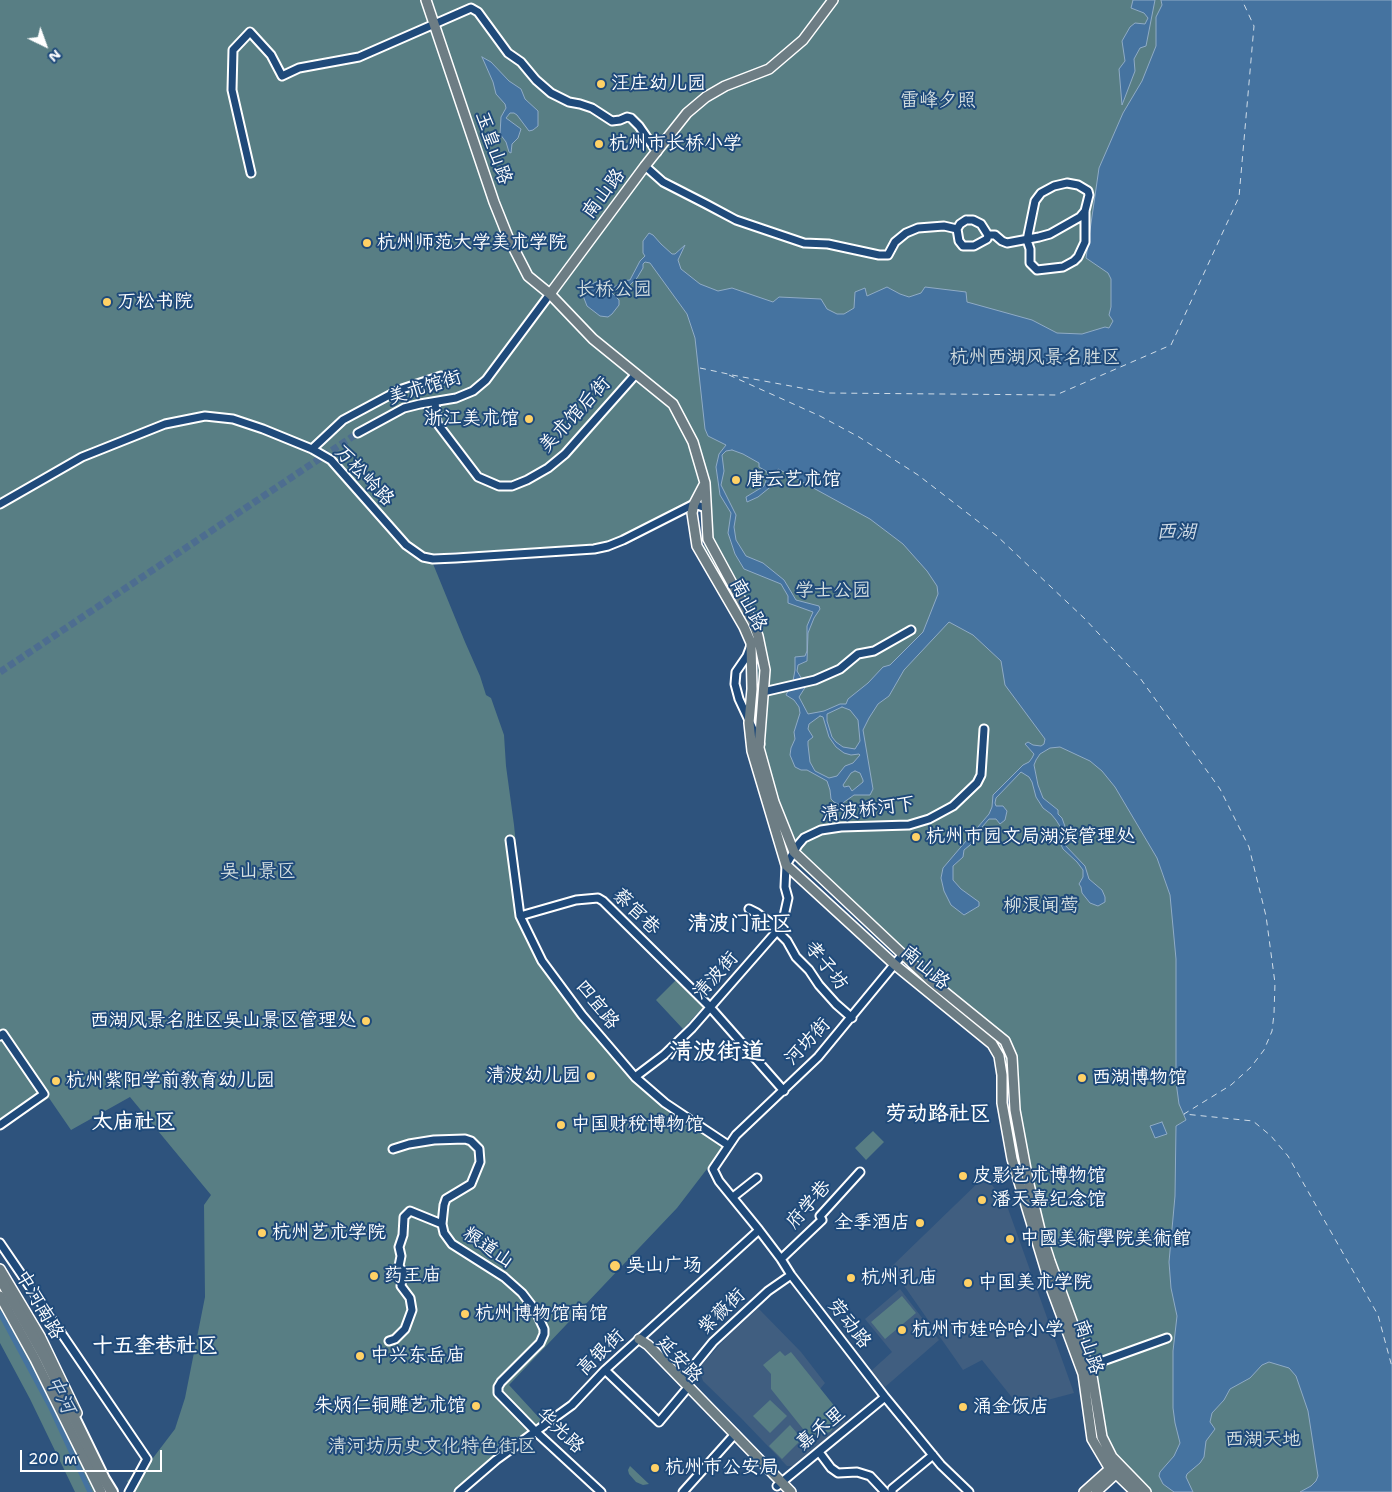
<!DOCTYPE html>
<html>
<head>
<meta charset="utf-8">
<style>
	body { margin:0 }
	#map { position:relative; width:1392px; height:1492px; overflow:hidden; background:#2e537d; font-family:"Shantell Sans",sans-serif }
	canvas { display:block }
	.north { position:absolute; left:20px; top:20px; width:50px; height:50px; -webkit-text-stroke:4px #1f4a7a; paint-order:stroke; rotate:138deg; font-size:14px; font-weight:700; line-height:20px; text-align:center; color:#fff }
	.north::after { content:''; display:block; margin:auto; width:18px; height:22px; background:#fff; clip-path:polygon(50% 0,100% 100%,50% 72%,0 100%) }
	.scale { position:absolute; left:20px; top:1450px; width:142px; height:22px; box-sizing:border-box; border:2px solid #fff; border-top:0; padding-left:6px; font-size:15px; line-height:18px; white-space:nowrap; color:#fff; -webkit-text-stroke:4px #1f4a7a; paint-order:stroke }
</style>
</head>
<body>
<div id="map">
<canvas width="1392" height="1492"></canvas>
<div class="north">N</div>
<div class="scale">200 m</div>
</div>
<script>
const ctx = document.querySelector('canvas').getContext('2d');
ctx.lineJoin = 'round';
function fill(path, color) {
  ctx.fillStyle = color;
  ctx.fill(path, 'evenodd');
}
function poly(rows) {
  const path = new Path2D();
  for (const r of rows) {
    path.moveTo(r[0], r[1]);
    for (let i = 2; i < r.length; i += 2) path.lineTo(r[i], r[i + 1]);
  }
  return path;
}
function trace(path, color, width, dash) {
  ctx.strokeStyle = color;
  ctx.lineWidth = width;
  ctx.lineCap = dash ? 'butt' : 'round';
  ctx.setLineDash(dash || []);
  ctx.stroke(path);
}
function label(font, color, halo, rows, align = 'center') {
  ctx.font = font + ' "Shantell Sans","LXGW WenKai TC",sans-serif';
  ctx.lineWidth = 4;
  ctx.setLineDash([]);
  ctx.textBaseline = 'middle';
  ctx.strokeStyle = halo;
  ctx.fillStyle = color;
  for (const [text, x, y, turn = 0] of rows) {
    ctx.save();
    ctx.translate(x, y);
    ctx.rotate((+turn || 0) * Math.PI / 180);
    ctx.textAlign = isNaN(turn) ? turn : align;
    if (halo) ctx.strokeText(text, 0, 0);
    ctx.fillText(text, 0, 0);
    ctx.restore();
  }
}
const built = poly([
	[985,1176,1006,1203,1074,1393,1036,1403,1018,1405,982,1360,963,1370,891,1267],
	[900,1289,939,1340,885,1387,871,1371,892,1352,865,1319],
	[758,1308,801,1352,825,1383,820,1389,846,1422,795,1468,793,1466,787,1466,741,1418,703,1381,701,1375,700,1367,724,1340]
]);
const green = poly([
	[0,0,1392,0,1392,1492,1139,1492,1113,1461,1087,1364,1026,1195,1010,1119,1011,1076,1003,1054,988,1032,798,865,783,844,757,755,758,651,754,635,704,546,706,497,629,535,599,544,429,554,465,642,480,676,486,695,491,698,504,735,506,766,514,825,524,925,555,980,650,1092,723,1140,723,1148,677,1208,509,1385,543,1422,465,1492,134,1492,127,1481,153,1458,175,1429,185,1398,205,1297,204,1205,211,1195,130,1097,71,1130,49,1098,0,1129],
	[678,978,705,1005,683,1029,656,1000],
	[873,1131,884,1142,866,1160,855,1148],
	[902,1296,916,1313,885,1339,871,1322],
	[0,1301,100,1492,92,1492,52,1404,0,1310],
	[0,1316,49,1406,89,1492,75,1492,30,1399,0,1343],
	[780,1351,785,1356,791,1352,840,1413,836,1425,830,1432,814,1436,807,1434,771,1389,771,1374,763,1365],
	[770,1400,787,1416,770,1433,753,1416],
	[790,1425,802,1439,782,1459,769,1446],
	[630,1466,649,1484,643,1485,636,1482,629,1474,628,1470]
]);
const water = poly([
	[1133,0,1155,0,1146,46,1140,48,1134,59,1135,71,1122,105,1119,69,1125,61,1122,41,1130,27,1135,23,1145,24,1148,18,1144,13,1131,8,1133,0],
	[1161,0,1392,0,1392,1492,1300,1492,1311,1486,1316,1481,1318,1476,1308,1411,1296,1376,1289,1368,1269,1362,1262,1365,1250,1378,1230,1389,1224,1400,1212,1413,1210,1422,1215,1429,1206,1441,1204,1457,1200,1463,1187,1474,1186,1477,1193,1492,1174,1492,1163,1484,1159,1476,1160,1472,1174,1456,1180,1443,1175,1423,1173,1408,1173,1351,1177,1316,1171,1288,1169,1262,1175,1196,1176,1126,1186,1120,1179,1104,1176,1082,1176,959,1170,895,1157,858,1115,787,1102,771,1090,761,1060,747,1050,748,1040,754,1036,760,1034,765,1038,785,1043,798,1058,810,1058,814,1062,818,1067,832,1063,839,1064,844,1085,866,1089,879,1102,890,1105,897,1105,902,1098,906,1090,903,1082,893,1081,887,1079,884,1083,877,1083,870,1077,862,1063,849,1061,845,1059,835,1061,828,1056,820,1051,814,1043,808,1036,797,1032,782,1029,777,1021,772,996,798,995,803,996,806,1003,806,1007,811,1005,820,1000,824,996,819,989,819,982,827,976,840,964,850,963,857,953,866,953,880,961,889,979,902,979,906,964,915,951,905,944,891,941,878,943,868,989,814,992,807,993,795,1023,765,1029,762,1032,758,1034,754,1025,744,1028,742,1033,745,1041,746,1044,744,1045,739,1005,685,1001,661,973,635,949,622,904,670,889,696,878,704,869,718,863,730,873,789,870,795,854,795,840,805,834,802,831,799,830,790,827,781,807,770,801,770,795,767,790,755,791,748,795,739,794,732,800,713,799,707,794,700,786,695,793,681,795,670,795,657,805,656,807,651,807,626,813,612,788,603,788,596,781,584,744,569,735,554,728,533,731,513,720,495,716,467,719,454,726,445,708,436,705,429,695,338,687,314,650,263,645,262,643,264,643,268,637,278,626,289,616,290,612,293,619,300,619,305,612,314,608,317,600,316,587,306,582,293,586,287,598,281,612,289,622,281,630,280,640,261,645,256,643,253,643,241,649,233,653,235,661,244,672,254,675,254,685,245,678,260,681,269,700,284,718,291,732,288,773,302,779,297,821,299,827,309,837,314,844,314,854,308,855,292,865,288,867,296,887,287,900,294,909,297,921,293,925,287,966,292,967,302,1032,320,1057,333,1082,334,1105,327,1109,328,1113,321,1109,315,1111,307,1111,279,1108,273,1086,258,1099,168,1123,113,1142,81,1156,46,1156,17,1162,5,1161,0],
	[732,450,743,454,759,463,759,467,766,471,768,475,764,486,746,497,747,502,758,497,774,484,778,469,786,473,870,519,903,544,927,571,937,586,938,594,923,632,890,665,883,667,868,683,848,699,846,704,840,704,824,711,808,714,799,697,806,686,797,671,798,665,807,661,808,633,814,618,820,609,819,606,796,600,784,580,763,563,746,556,736,540,734,527,736,515,721,485,724,471,722,455,726,451,732,450],
	[842,707,850,710,858,720,860,741,855,749,843,747,836,742,832,737,827,721,827,714,842,707],
	[820,716,823,717,829,737,836,747,844,753,851,755,859,754,860,755,853,763,845,766,837,776,829,778,815,771,810,762,808,745,808,741,813,737,808,729,809,724,820,716],
	[855,771,860,773,863,780,863,782,852,791,849,786,844,787,843,785,851,773,855,771],
	[482,57,491,62,509,81,521,89,525,99,538,111,538,126,533,130,529,131,517,115,514,113,510,113,506,118,521,129,518,138,512,144,511,153,509,152,506,142,500,134,501,117,506,108,505,104,496,94,493,82,482,57],
	[1162,1122,1167,1134,1155,1138,1150,1126,1162,1122]
]);
const canal = poly([
	[0,1313,50,1406,90,1492]
]);
const ferry = poly([
	[700,368,728,374],
	[729,375,820,416,859,437,918,475,997,536,1085,619,1140,678,1220,789,1249,847,1266,916,1275,983,1274,1014,1272,1031,1264,1050,1251,1067,1231,1085,1184,1114,1253,1121,1271,1136,1288,1156,1378,1315,1392,1367],
	[732,375,828,393,1056,395,1171,345,1239,197,1254,26,1242,0]
]);
const minorTunnel = poly([
	[0,672,358,433]
]);
const minor = poly([
	[645,166,663,182,706,204,736,220,804,243,828,244,879,255,888,255,895,242,906,233,918,228,944,226,957,229],
	[251,173,232,90,233,50,250,32,271,55,282,76,299,68,359,57,471,8,478,12,508,53,521,62,536,80,551,93,569,102,580,104,592,108,612,121,620,120,627,117,631,118,639,126,657,152],
	[1067,183,1078,185,1088,191,1089,195,1085,211,1085,242,1078,257,1074,261,1063,267,1037,270,1030,263,1030,249,1027,240,1035,201,1041,193,1054,186,1067,183],
	[966,220,973,220,981,224,988,235,987,239,974,246,963,246,959,241,957,229,960,224,966,220],
	[988,235,995,235,1002,241,1007,243,1039,237,1050,234,1080,217,1085,211],
	[435,402,437,423,478,477,499,486,512,486,527,480,548,468,565,454,636,374],
	[358,433,404,408,420,404,456,398,473,391,486,380,550,294],
	[312,449,343,420,399,390,441,376],
	[0,504,82,457,165,424,205,416,233,419,263,429,312,449,331,460,406,545,423,557,433,559,456,558,594,549,608,546,623,540,694,504,706,508],
	[750,648,747,656,736,672,735,684,739,699,760,744],
	[763,692,815,680,840,669,858,654,874,651,911,630],
	[510,840,520,916,542,961,582,1015,635,1077,665,1103,728,1145],
	[749,909,757,913,776,927],
	[520,916,576,900,598,898,603,901,709,1006,784,1091],
	[777,931,787,941,796,957,809,970,819,985,836,1004,852,1018],
	[903,954,818,1057,736,1135,713,1169,719,1181,759,1230,781,1259,791,1275,885,1397,941,1465,969,1492],
	[0,1036,3,1034,44,1094,0,1125],
	[635,1077,664,1055,692,1028,777,931,776,927,784,916,788,898,785,887,786,865,798,845,804,838,821,830,841,827,909,825,929,819,953,806,977,783,981,775,984,729],
	[393,1149,409,1144,434,1140,465,1139,471,1141,479,1149,480,1162,471,1184,446,1199,444,1205,442,1224,444,1233,452,1244,504,1277,522,1293,535,1310,544,1329,544,1334,540,1343,501,1382,498,1387,498,1393,535,1431,601,1492],
	[733,1197,757,1178],
	[0,1243,147,1459,129,1492],
	[781,1259,822,1220,820,1216,860,1172],
	[389,1341,395,1339,405,1329,412,1310,410,1298,401,1286,403,1272,399,1266,401,1256,399,1247,403,1235,404,1217,410,1211,442,1224],
	[1089,1366,1167,1338],
	[605,1370,659,1422,685,1391],
	[682,1380,713,1342,768,1291,791,1275],
	[819,1452,831,1468,838,1473,857,1472,870,1476,885,1492],
	[777,1486,885,1397],
	[459,1492,496,1460,572,1405,605,1370,759,1230],
	[683,1492,735,1434],
	[892,1492,892,1489,933,1455]
]);
const major = poly([
	[426,0,494,202,508,237,528,276,550,294,593,339,673,404,693,442,705,483,708,539,753,622,758,636,765,670,759,748,774,802,794,852,931,981,1005,1041,1012,1057,1015,1110,1028,1180,1040,1230,1050,1261,1092,1376,1102,1437,1112,1457,1146,1492],
	[550,294,645,166,687,113,706,97,725,86,769,69,803,40,833,0],
	[705,483,694,504,692,513,697,546,744,627,751,643,752,689,749,723,752,751,786,865,894,964,992,1044,999,1056,1002,1075,1002,1103,1012,1159,1051,1288,1083,1374,1092,1439,1108,1466,1135,1492],
	[0,1269,40,1336,77,1413],
	[0,1296,35,1359,101,1492],
	[639,1339,648,1345,791,1492],
	[1084,1492,1113,1466],
	[1096,1492,1120,1470]
]);
const highway = poly([
	[0,1278,44,1356,104,1479,112,1492]
]);
const markers = [
	[601,84,5,"#ffd166"],
	[599,144,5,"#ffd166"],
	[367,243,5,"#ffd166"],
	[107,302,5,"#ffd166"],
	[529,419,5,"#ffd166"],
	[736,480,5,"#ffd166"],
	[916,837,5,"#ffd166"],
	[366,1021,5,"#ffd166"],
	[591,1076,5,"#ffd166"],
	[1082,1078,5,"#ffd166"],
	[56,1081,5,"#ffd166"],
	[561,1125,5,"#ffd166"],
	[963,1176,5,"#ffd166"],
	[982,1200,5,"#ffd166"],
	[920,1223,5,"#ffd166"],
	[262,1233,5,"#ffd166"],
	[1010,1239,5,"#ffd166"],
	[615,1266,6,"#ffd166"],
	[374,1276,5,"#ffd166"],
	[851,1278,5,"#ffd166"],
	[968,1283,5,"#ffd166"],
	[465,1314,5,"#ffd166"],
	[902,1330,5,"#ffd166"],
	[360,1356,5,"#ffd166"],
	[476,1406,5,"#ffd166"],
	[963,1407,5,"#ffd166"],
	[655,1468,5,"#ffd166"]
];
const poiNames = [
	["汪庄幼儿园",611,84],
	["杭州市长桥小学",609,144],
	["杭州师范大学美术学院",377,243],
	["万松书院",117,302],
	["浙江美术馆",519,419,"right"],
	["唐云艺术馆",746,480],
	["杭州市园文局湖滨管理处",926,837],
	["西湖风景名胜区吴山景区管理处",356,1021,"right"],
	["清波幼儿园",581,1076,"right"],
	["西湖博物馆",1092,1078],
	["杭州紫阳学前教育幼儿园",66,1081],
	["中国财税博物馆",571,1125],
	["皮影艺术博物馆",973,1176],
	["潘天嘉纪念馆",992,1200],
	["全季酒店",910,1223,"right"],
	["杭州艺术学院",272,1233],
	["中國美術學院美術館",1020,1239],
	["吴山广场",626,1266],
	["药王庙",384,1276],
	["杭州孔庙",861,1278],
	["中国美术学院",978,1283],
	["杭州博物馆南馆",475,1314],
	["杭州市娃哈哈小学",912,1330],
	["中兴东岳庙",370,1356],
	["朱炳仁铜雕艺术馆",466,1406,"right"],
	["涌金饭店",973,1407],
	["杭州市公安局",665,1468]
];
const parkNames = [
	["雷峰夕照",938,101],
	["长桥公园",614,290],
	["杭州西湖风景名胜区",1035,358],
	["学士公园",833,591],
	["吴山景区",258,872],
	["柳浪闻莺",1041,906],
	["西湖天地",1263,1440],
	["清河坊历史文化特色街区",432,1447]
];
const streetNames = [
	["玉皇山路",493,148,71],
	["南山路",604,194,-53],
	["美术馆街",425,388,-17],
	["美术馆后街",575,415,-47],
	["万松岭路",364,476,46],
	["南山路",748,605,62],
	["清波桥河下",868,810,-7],
	["蔡官巷",636,912,44],
	["孝子坊",826,966,51],
	["南山路",925,968,40],
	["清波街",716,976,-48],
	["四宜路",597,1005,51],
	["河坊街",808,1042,-47],
	["府学巷",809,1205,-49],
	["粮道山",488,1248,35],
	["中河南路",39,1305,60],
	["紫薇街",722,1312,-44],
	["劳动路",849,1324,52],
	["南山路",1088,1347,72],
	["高银街",601,1353,-44],
	["延安路",679,1360,47],
	["嘉禾里",821,1429,-39],
	["华光路",560,1431,43]
];
const waterNames = [
	["西湖",1176,533],
	["中河",60,1395,63]
];
const quarterNames = [
	["清波门社区",740,925],
	["劳动路社区",938,1115],
	["太庙社区",134,1123],
	["十五奎巷社区",155,1347]
];
const districtNames = [
	["清波街道",717,1053]
];
fill(built, '#405e80');
fill(green, '#587e84');
fill(water, '#4573a0');
trace(water, '#8fabc6', 1);
trace(canal, '#4573a0', 5);
trace(ferry, '#d0dce7', 1, [6, 5]);
trace(minorTunnel, '#4d6d90', 7, [7, 3.5]);
trace(minor, '#fff', 11);
trace(major, '#fff', 12);
trace(highway, '#fff', 14);
trace(minor, '#1f4a7a', 7);
trace(major, '#6d7d84', 9);
trace(highway, '#6d7d84', 10);
for (const [x, y, r, color] of markers) {
  const dot = new Path2D();
  dot.arc(x, y, r, 0, 2 * Math.PI);
  ctx.fillStyle = color;
  ctx.fill(dot);
  trace(dot, '#1f4a7a', 2);
}
label('19px', '#fff', '#1f4a7a', poiNames, 'left');
label('19px', '#d5dfe0', '#1f4a7a', parkNames);
label('19px', '#fff', '#1f4a7a', streetNames);
label('italic 20px', '#d0dce7', '#1f4a7a', waterNames);
label('bold 21px', '#fff', '#1f4a7a', quarterNames);
label('bold 24px', '#fff', '#1f4a7a', districtNames);
</script>
</body>
</html>
